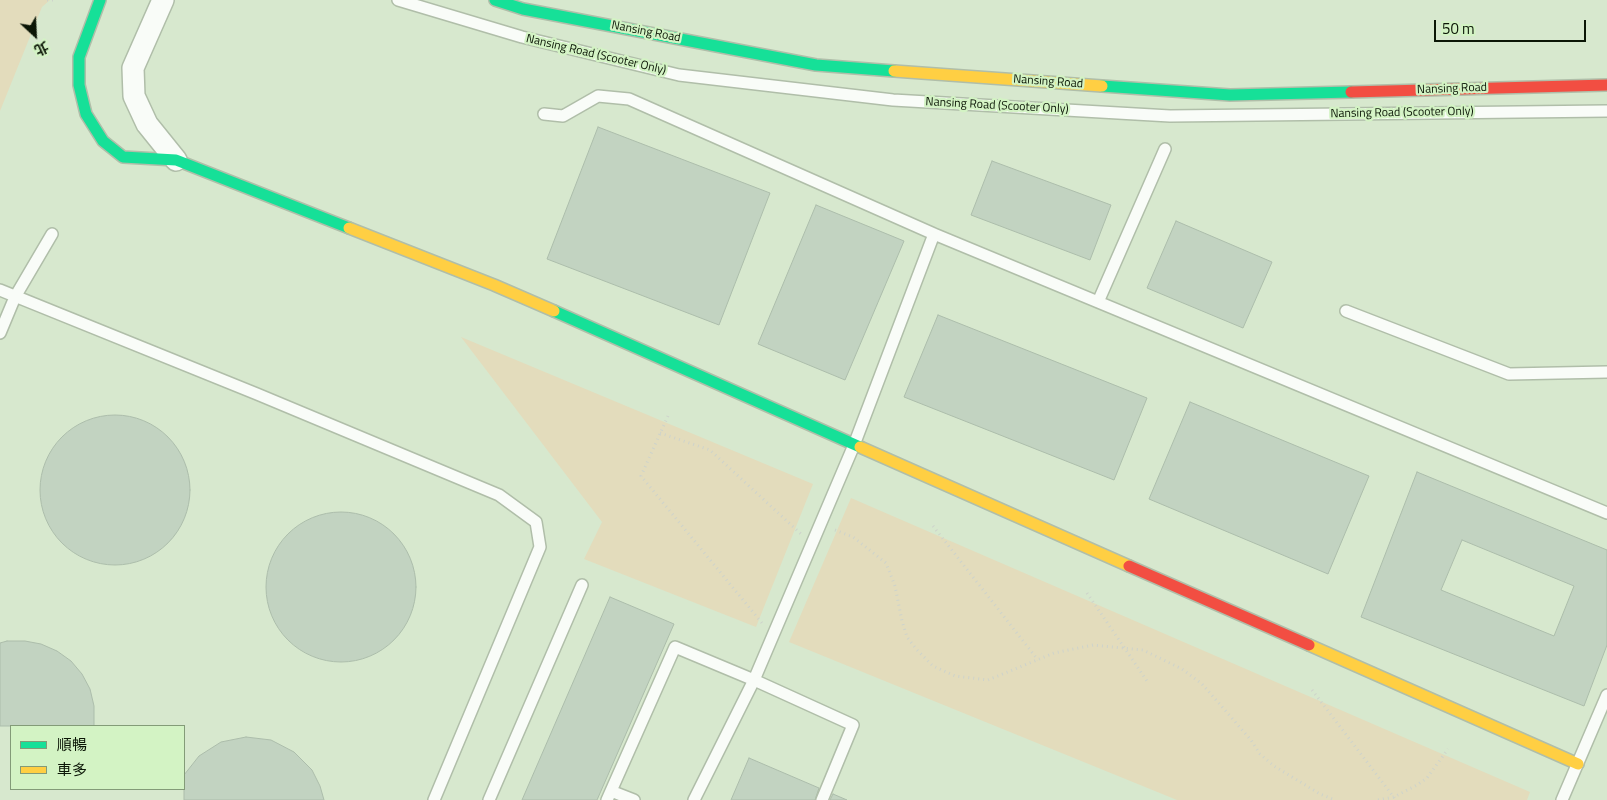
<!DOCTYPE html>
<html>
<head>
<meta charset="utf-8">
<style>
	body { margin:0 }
	#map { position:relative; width:1607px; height:800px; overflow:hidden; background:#d7e8ce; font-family:"Titillium Web","Noto Sans TC",sans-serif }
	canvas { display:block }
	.legend { position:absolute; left:10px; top:725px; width:175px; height:65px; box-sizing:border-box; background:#d3f3c4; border:1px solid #839b78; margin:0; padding:6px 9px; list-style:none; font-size:15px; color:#0b1606 }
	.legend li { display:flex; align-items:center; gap:10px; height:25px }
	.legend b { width:25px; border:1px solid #839b78 }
	.north { position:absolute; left:10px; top:10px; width:50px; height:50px; -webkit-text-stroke:4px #d3f3c4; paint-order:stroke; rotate:155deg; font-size:14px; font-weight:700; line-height:20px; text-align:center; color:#0b1606 }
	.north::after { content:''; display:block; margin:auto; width:18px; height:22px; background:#0b1606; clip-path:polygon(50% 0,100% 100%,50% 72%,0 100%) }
	.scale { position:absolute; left:1434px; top:20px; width:152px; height:22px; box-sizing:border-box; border:2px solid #0b1606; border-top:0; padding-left:6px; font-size:15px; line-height:18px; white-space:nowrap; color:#0b1606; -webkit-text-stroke:4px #d3f3c4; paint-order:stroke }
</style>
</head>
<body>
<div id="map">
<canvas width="1607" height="800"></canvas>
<ul class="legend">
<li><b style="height:6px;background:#16e098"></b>順暢</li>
<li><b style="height:6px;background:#ffcf43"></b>車多</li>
</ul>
<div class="north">北</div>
<div class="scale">50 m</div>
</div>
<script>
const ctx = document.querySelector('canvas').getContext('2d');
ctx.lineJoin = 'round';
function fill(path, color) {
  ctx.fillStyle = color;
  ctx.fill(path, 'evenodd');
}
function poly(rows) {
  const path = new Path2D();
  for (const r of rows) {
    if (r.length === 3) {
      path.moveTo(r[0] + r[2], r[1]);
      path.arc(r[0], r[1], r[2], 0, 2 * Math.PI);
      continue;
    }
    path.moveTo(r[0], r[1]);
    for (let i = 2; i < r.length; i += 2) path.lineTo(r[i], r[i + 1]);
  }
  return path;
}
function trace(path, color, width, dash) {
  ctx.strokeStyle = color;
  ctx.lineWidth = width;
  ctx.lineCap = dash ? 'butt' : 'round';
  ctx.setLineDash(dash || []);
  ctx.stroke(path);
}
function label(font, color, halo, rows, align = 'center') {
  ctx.font = font + ' "Titillium Web",sans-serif';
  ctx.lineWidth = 4.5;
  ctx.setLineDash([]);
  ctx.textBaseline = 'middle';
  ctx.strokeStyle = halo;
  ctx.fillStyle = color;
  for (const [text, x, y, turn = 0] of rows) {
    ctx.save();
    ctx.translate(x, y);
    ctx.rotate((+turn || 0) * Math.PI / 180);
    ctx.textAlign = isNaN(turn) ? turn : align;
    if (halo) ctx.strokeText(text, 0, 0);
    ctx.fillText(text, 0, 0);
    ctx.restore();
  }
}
const green = poly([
	[0,0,50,0,42,7,0,111],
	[461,337,813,484,756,627,584,559,602,522],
	[851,498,1530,792,1527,800,1177,800,789,642]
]);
const building = poly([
	[598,127,770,193,719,325,547,259,598,127],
	[992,161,1111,205,1090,260,971,215,992,161],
	[816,205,904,241,845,380,758,344,816,205],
	[1176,221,1272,262,1243,328,1147,288,1176,221],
	[938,315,1147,398,1114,480,904,397,938,315],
	[1190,402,1369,476,1328,574,1149,499,1190,402],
	[115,490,75],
	[1417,472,1607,550,1607,645,1584,706,1361,617,1417,472],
	[1462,540,1574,586,1554,636,1441,590,1462,540],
	[341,587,75],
	[610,597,674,624,597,800,522,800,610,597],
	[7,641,25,641,41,644,57,651,71,661,82,674,90,689,94,706,94,726,0,726,0,643,7,641],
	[246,737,271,740,294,752,312,770,320,786,324,800,184,800,184,775,199,756,221,742,246,737],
	[749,758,819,788,815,800,731,800,749,758],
	[833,794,847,800,830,800,833,794]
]);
const path = poly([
	[47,0,54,0],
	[668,416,641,476,762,623],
	[660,433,710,450,801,534],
	[933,526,1038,660],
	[835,530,853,537,886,563,895,586,902,621,907,637,917,650,933,666,955,676,988,680,1054,653,1093,645,1143,650,1182,669,1202,684,1251,740,1260,754,1274,766,1320,794,1335,800],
	[1087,593,1147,681],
	[1312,690,1396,800],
	[1378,800,1394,797,1417,785,1427,778,1448,749]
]);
const lane = poly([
	[398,0,522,37,679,75,893,100,1170,116,1607,111],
	[544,114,563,116,598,96,629,99,934,234,1607,513],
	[0,290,257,394,499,495,536,522,540,547,434,800],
	[1098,302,1165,149],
	[1346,311,1509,374,1607,372],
	[0,333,15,297,52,234],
	[611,791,634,800],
	[489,800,582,585],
	[607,800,675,647,754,680,853,725,822,800],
	[694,800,754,680,854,445,934,234],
	[1562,800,1607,695]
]);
const street = poly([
	[163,0,133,68,134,96,147,124,176,160]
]);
const fast = poly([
	[100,0,79,57,79,85,86,114,103,141,123,157,176,160,349,228],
	[495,0,523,9,816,65,894,71],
	[1102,86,1230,95,1351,92],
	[554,311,860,447]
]);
const slow = poly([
	[894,71,1102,86],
	[349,228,494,285,554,311],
	[860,447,1129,566],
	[1309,645,1578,764]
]);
const jam = poly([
	[1351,92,1607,85],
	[1129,566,1309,645]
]);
const streetNames = [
	["Nansing Road",646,32,11],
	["Nansing Road (Scooter Only)",596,55,13],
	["Nansing Road",1048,82,4],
	["Nansing Road",1452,89,-2],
	["Nansing Road (Scooter Only)",997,106,3],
	["Nansing Road (Scooter Only)",1402,113,-1]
];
fill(green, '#e3dcbc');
fill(building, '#c2d3c1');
trace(building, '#acbdab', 1);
trace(lane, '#b0bea9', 14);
trace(street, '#b0bea9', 24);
trace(fast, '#b0bea9', 14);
trace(slow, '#b0bea9', 14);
trace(jam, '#b0bea9', 14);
trace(path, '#ced3cb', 3, [1, 4]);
trace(lane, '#f9fcf8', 11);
trace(street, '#f9fcf8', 21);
trace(fast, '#16e098', 11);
trace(slow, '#ffcf43', 11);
trace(jam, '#f24e42', 11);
label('12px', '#0b1606', '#d3f3c4', streetNames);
</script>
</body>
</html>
